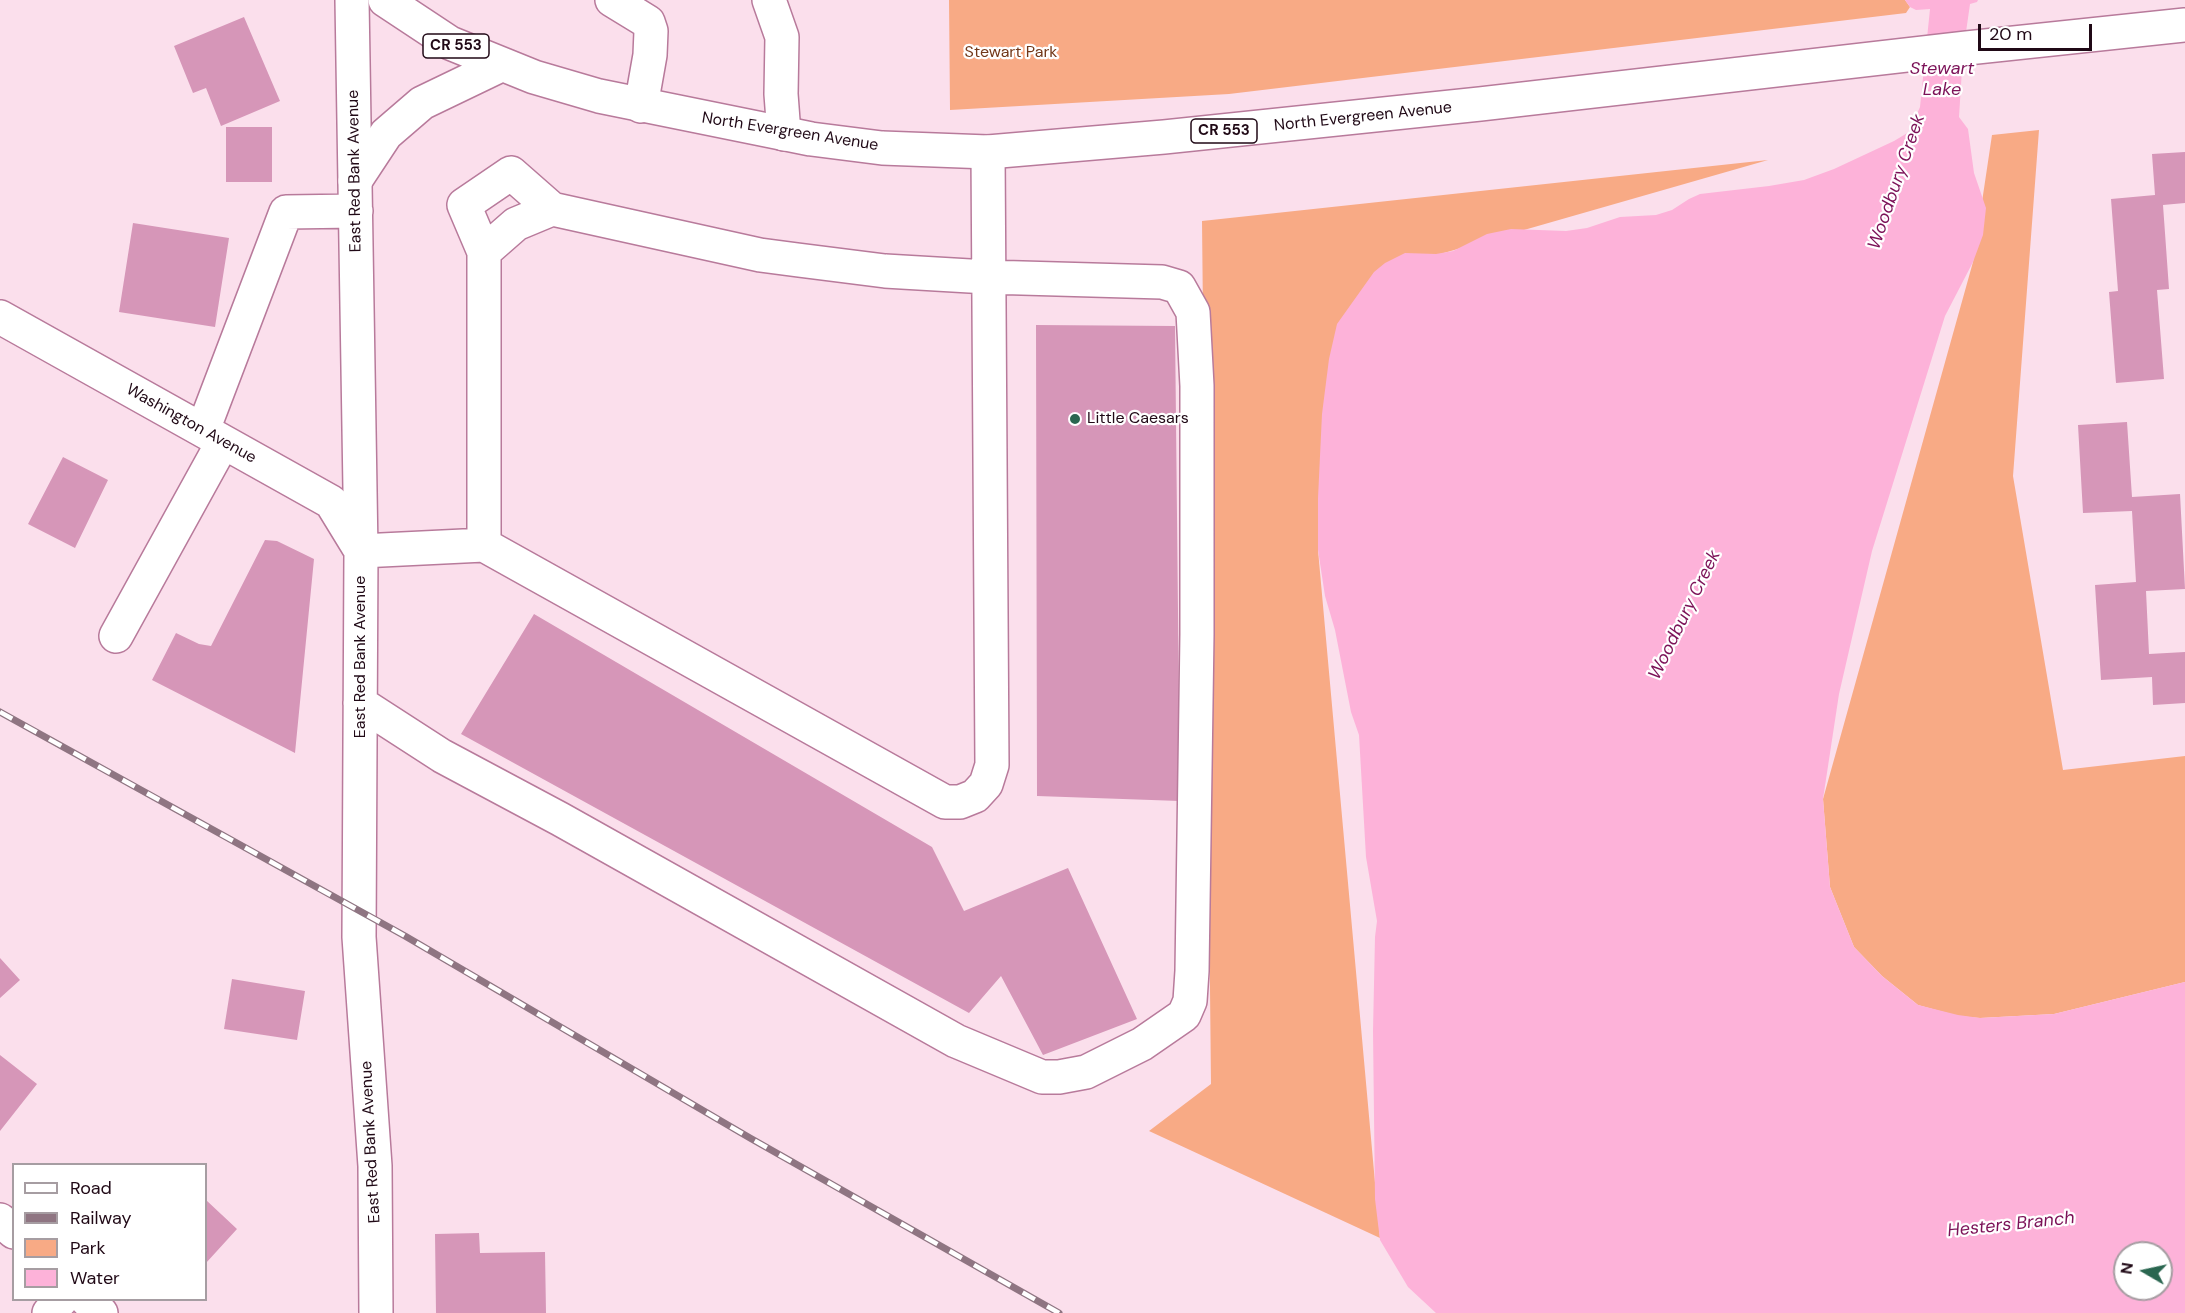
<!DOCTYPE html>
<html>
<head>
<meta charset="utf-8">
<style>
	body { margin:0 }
	#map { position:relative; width:2185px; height:1313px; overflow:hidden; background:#fbdfec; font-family:"DM Sans",sans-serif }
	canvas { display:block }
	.legend { position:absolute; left:12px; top:1163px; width:195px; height:138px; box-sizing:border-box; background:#fff; border:2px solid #a69da2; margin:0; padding:8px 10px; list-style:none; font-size:18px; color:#200916 }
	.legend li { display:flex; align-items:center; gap:12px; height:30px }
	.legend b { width:30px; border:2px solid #a69da2 }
	.north { position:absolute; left:2113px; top:1241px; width:60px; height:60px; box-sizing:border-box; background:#fff; border:2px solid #a69da2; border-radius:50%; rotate:279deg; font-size:16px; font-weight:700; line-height:24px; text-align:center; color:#200916 }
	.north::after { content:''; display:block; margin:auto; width:21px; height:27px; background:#2a6650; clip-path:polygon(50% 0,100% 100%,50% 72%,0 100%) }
	.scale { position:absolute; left:1978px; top:24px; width:114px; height:27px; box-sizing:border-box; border:3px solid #200916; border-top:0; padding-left:8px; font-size:18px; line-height:21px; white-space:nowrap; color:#200916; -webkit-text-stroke:4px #fff; paint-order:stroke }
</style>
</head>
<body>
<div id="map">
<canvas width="2185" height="1313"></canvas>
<ul class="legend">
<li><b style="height:8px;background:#fff"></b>Road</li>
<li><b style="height:8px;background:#8f7582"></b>Railway</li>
<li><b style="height:16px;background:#f8aa85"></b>Park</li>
<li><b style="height:16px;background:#fdb2d9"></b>Water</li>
</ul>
<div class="north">N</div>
<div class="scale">20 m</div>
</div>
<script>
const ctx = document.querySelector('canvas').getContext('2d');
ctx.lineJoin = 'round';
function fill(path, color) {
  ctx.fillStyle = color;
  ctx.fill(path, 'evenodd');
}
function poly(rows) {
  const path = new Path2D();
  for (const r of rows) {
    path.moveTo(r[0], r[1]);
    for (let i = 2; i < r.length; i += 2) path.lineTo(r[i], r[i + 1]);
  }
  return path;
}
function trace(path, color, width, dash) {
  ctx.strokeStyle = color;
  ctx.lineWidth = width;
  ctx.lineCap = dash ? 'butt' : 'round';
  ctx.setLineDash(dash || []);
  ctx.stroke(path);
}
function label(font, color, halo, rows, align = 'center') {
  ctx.font = font + ' "DM Sans",sans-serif';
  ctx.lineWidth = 4.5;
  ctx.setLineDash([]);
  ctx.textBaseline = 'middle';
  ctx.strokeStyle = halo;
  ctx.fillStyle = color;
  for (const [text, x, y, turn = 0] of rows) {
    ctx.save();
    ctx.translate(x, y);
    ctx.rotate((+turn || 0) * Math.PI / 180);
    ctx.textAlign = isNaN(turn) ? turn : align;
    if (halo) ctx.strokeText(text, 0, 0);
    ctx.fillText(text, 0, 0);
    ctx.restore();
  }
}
const green = poly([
	[949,0,1905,0,1910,7,1906,13,1229,94,950,110],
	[2039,130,2013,476,2063,770,2185,756,2185,982,2054,1014,1980,1018,1958,1016,1918,1005,1882,976,1854,947,1830,887,1823,799,1973,262,1992,135],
	[1768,160,1374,273,1318,550,1380,1238,1149,1131,1211,1084,1202,221]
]);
const water = poly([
	[1905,0,1978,0,1977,2,1970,4,1963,53,1959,117,1968,129,1974,173,1986,208,1983,235,1973,262,1945,316,1872,551,1839,694,1823,799,1830,887,1854,947,1882,976,1918,1005,1958,1015,1980,1018,2054,1014,2185,982,2185,1313,1436,1313,1408,1287,1380,1240,1375,1199,1373,1031,1375,937,1377,921,1366,857,1359,735,1351,712,1335,630,1325,596,1318,550,1318,498,1322,414,1329,359,1337,324,1374,272,1385,263,1405,253,1436,254,1453,251,1487,234,1511,229,1566,231,1587,228,1620,217,1656,215,1672,210,1689,199,1700,194,1769,186,1804,180,1834,169,1894,141,1909,132,1920,107,1930,9,1916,10,1910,7],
	[2125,1253,2161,1253,2161,1289,2125,1289]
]);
const building = poly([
	[244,17,280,101,221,126,206,88,193,93,174,46],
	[226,127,272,127,272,182,226,182],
	[2185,152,2185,203,2163,205,2169,289,2157,290,2164,379,2116,383,2109,292,2118,291,2111,199,2155,195,2152,154],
	[133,223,229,238,215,327,119,312],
	[1036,325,1175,326,1180,801,1037,796],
	[2127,422,2132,497,2180,494,2185,589,2146,591,2149,654,2185,652,2185,703,2153,705,2152,677,2101,680,2095,585,2136,582,2132,511,2083,513,2078,425],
	[63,457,108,480,75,548,28,524],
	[265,540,277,541,314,559,295,753,152,680,176,633,199,644,211,646],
	[534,614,932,847,964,911,1068,868,1137,1019,1043,1055,1001,976,969,1013,461,734],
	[0,958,20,980,0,998],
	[232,979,305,991,297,1040,224,1029],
	[0,1055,37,1084,0,1131],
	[206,1200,237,1229,206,1263],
	[479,1233,480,1253,545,1252,546,1313,436,1313,435,1234]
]);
const minor = poly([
	[352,0,361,551,359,937,375,1166,376,1313],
	[612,0,648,22,651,31,650,55,641,106],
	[769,0,782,37,781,94,784,134],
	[484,252,464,205,511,173,552,209],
	[0,317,331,502,361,551,484,545,945,802,960,802,975,796,986,784,992,765,988,152],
	[203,430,286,212,356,211],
	[116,636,223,442],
	[360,703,442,756,560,819,956,1041,1042,1077,1059,1077,1086,1072,1142,1044,1184,1015,1190,1001,1192,971,1197,634,1197,386,1193,312,1179,287,1162,282,987,277,885,271,798,260,760,255,552,209,516,224,484,252,484,545],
	[0,1220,14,1232],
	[87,1300,101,1313],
	[49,1313,61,1300]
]);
const major = poly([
	[385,0,450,43,534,77,599,96,811,139,882,148,988,152,1164,137,1480,104,1967,48,2185,25],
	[355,181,386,134,422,103,501,65]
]);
const rail = poly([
	[0,712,405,936,750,1138,1059,1313]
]);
const markers = [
	[1075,419,6,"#2a6650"]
];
const shields = [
	[456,46,66],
	[1224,131,66]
];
const shieldNames = [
	["CR 553",456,46],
	["CR 553",1224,131]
];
const parkNames = [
	["Stewart Park",1011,53]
];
const streetNames = [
	["North Evergreen Avenue",1363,117,-6],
	["North Evergreen Avenue",790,132,9],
	["East Red Bank Avenue",355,171,-91],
	["Washington Avenue",191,424,29],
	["East Red Bank Avenue",361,657,-90],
	["East Red Bank Avenue",371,1142,-93]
];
const poiNames = [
	["Little Caesars",1087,419]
];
const waterNames = [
	["Stewart",1942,69],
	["Lake",1942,90],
	["Woodbury Creek",1897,182,-71],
	["Woodbury Creek",1685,615,-64],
	["Hesters Branch",2011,1225,-6]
];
fill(green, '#f8aa85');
fill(water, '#fdb2d9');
fill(building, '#d696b8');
trace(minor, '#b87a9b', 36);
trace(major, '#b87a9b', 36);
trace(minor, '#fff', 33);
trace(major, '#fff', 33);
trace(rail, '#8f7582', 7);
trace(rail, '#fff', 4.5, [14]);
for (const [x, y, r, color] of markers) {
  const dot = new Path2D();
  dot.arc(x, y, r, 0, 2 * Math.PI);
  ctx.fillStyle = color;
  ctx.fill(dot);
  trace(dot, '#fff', 2);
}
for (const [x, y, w] of shields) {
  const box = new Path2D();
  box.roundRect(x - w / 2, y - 12, w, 24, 4.5);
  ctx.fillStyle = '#fff';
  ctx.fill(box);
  trace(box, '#200916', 1.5);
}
label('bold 15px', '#200916', null, shieldNames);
label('16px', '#723819', '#fff', parkNames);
label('16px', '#200916', '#fff', streetNames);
label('16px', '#200916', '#fff', poiNames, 'left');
label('italic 18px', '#7c1258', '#fff', waterNames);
</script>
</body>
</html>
